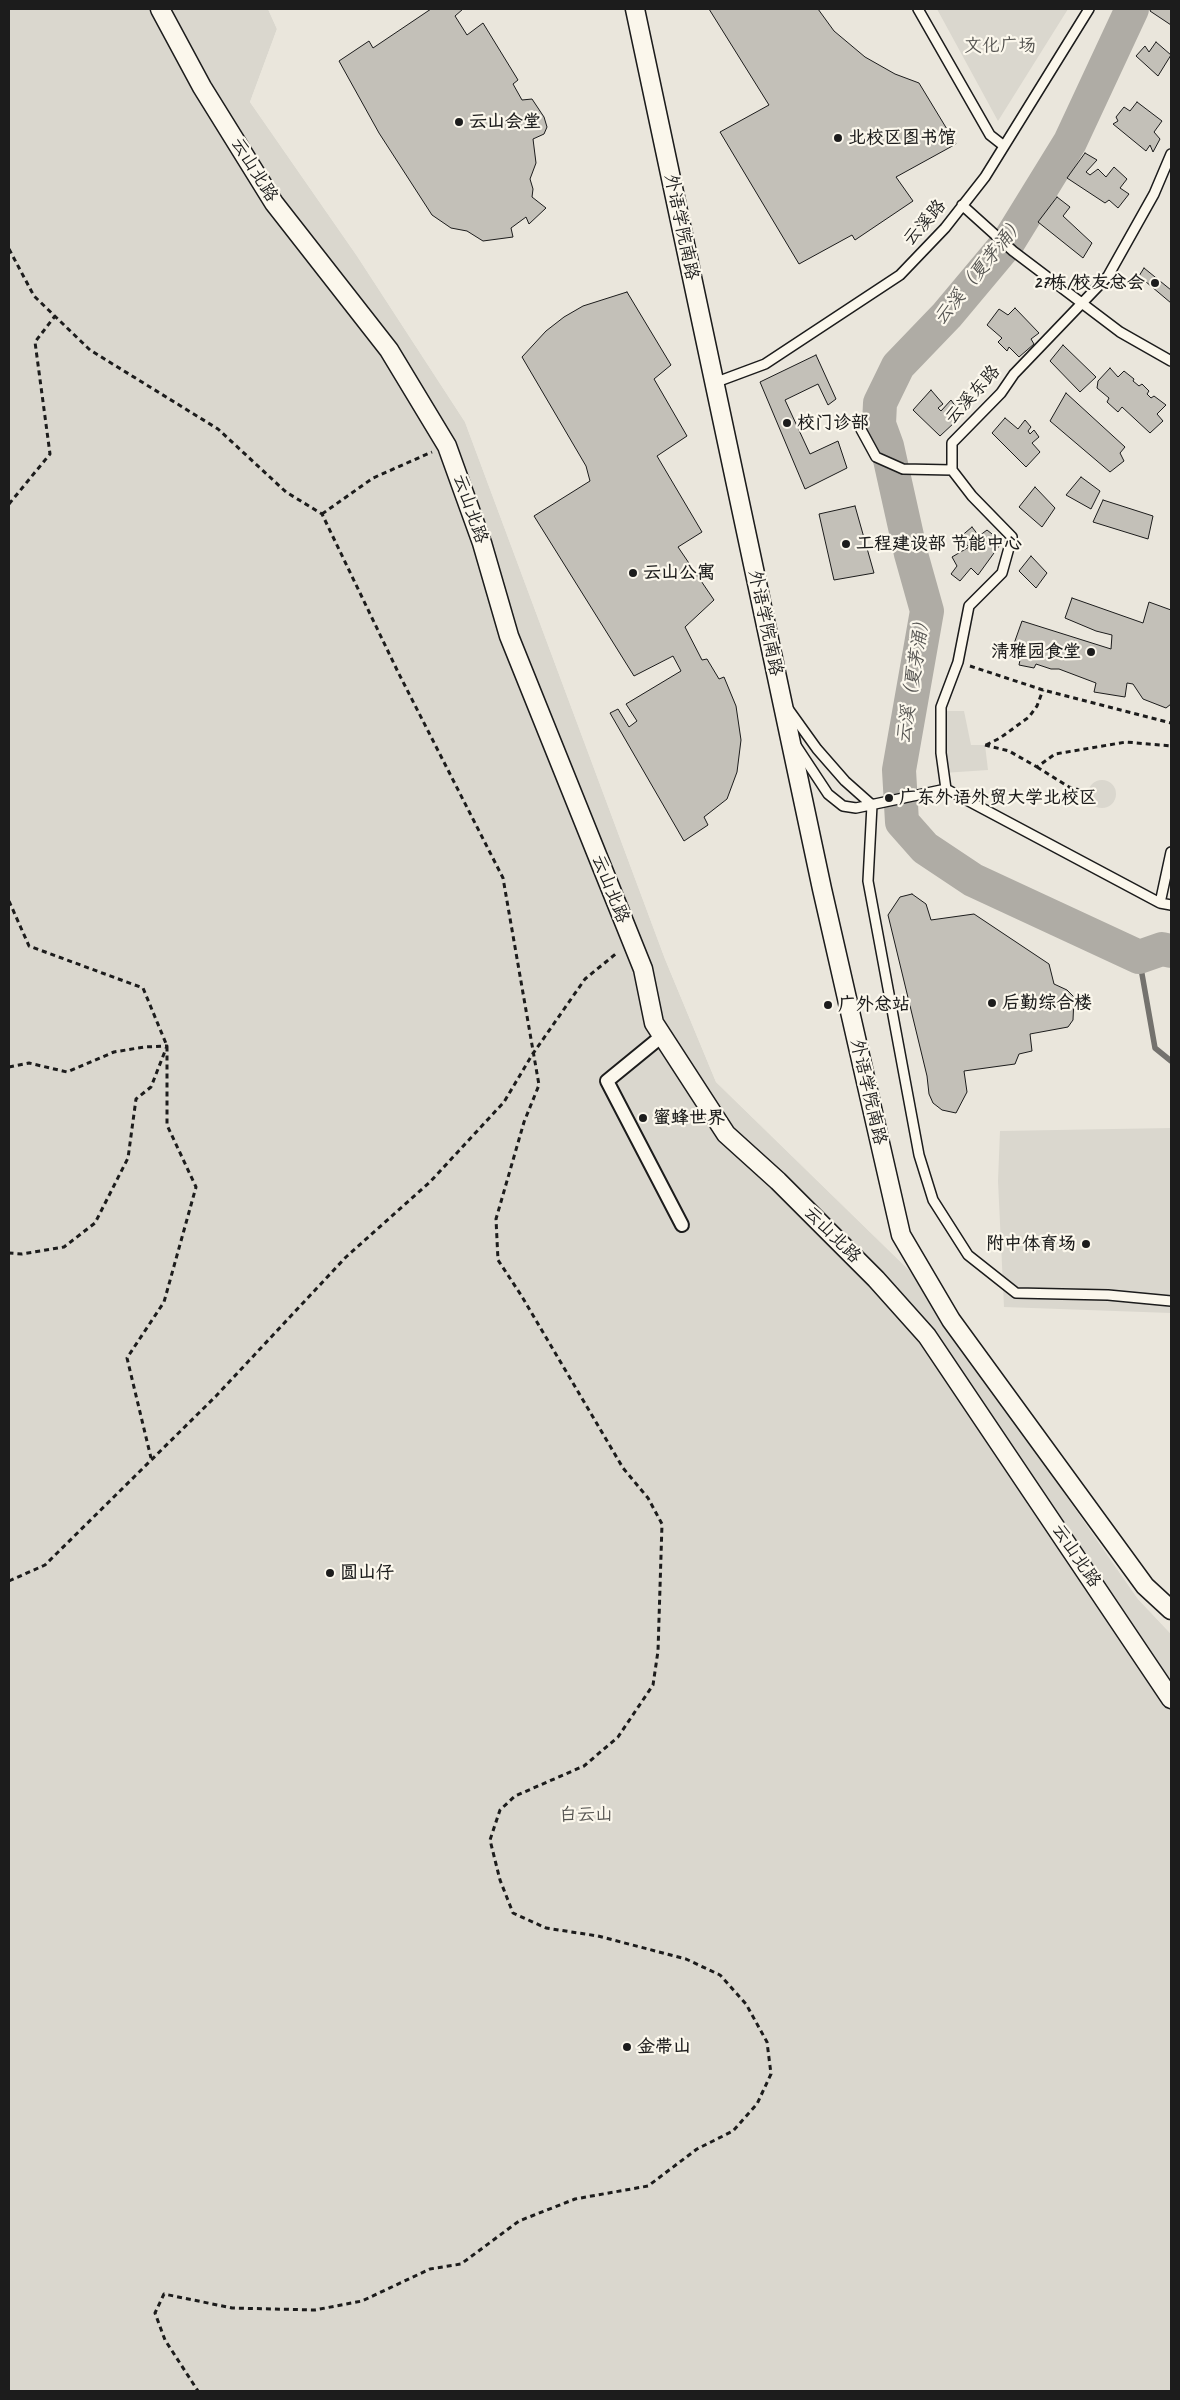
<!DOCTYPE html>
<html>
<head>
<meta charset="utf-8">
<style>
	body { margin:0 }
	#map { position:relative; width:1180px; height:2400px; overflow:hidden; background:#fbf7ec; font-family:Caveat,sans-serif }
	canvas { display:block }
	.frame { position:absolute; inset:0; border:10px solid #1c1c1c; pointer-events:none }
</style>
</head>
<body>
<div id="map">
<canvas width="1180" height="2400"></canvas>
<div class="frame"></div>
</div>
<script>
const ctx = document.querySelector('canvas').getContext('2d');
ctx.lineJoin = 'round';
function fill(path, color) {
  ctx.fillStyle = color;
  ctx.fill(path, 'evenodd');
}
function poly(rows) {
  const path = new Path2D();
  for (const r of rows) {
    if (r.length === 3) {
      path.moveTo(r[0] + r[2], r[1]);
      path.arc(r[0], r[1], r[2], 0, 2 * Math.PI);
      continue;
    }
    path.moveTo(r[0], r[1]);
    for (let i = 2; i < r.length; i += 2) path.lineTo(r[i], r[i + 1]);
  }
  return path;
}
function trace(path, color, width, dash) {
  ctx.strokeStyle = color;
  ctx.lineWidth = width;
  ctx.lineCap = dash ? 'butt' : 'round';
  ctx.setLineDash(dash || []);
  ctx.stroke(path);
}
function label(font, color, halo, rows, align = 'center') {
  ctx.font = font + ' Caveat,"LXGW WenKai TC",sans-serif';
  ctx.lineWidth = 4.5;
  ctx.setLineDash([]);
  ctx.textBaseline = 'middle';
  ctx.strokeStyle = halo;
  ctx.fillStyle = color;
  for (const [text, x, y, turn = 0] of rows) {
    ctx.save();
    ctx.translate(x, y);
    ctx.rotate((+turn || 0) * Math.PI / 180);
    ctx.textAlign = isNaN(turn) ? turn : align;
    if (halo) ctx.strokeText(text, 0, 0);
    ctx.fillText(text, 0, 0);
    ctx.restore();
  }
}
const built = poly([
	[268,9,1171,9,1171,1634,1138,1599,910,1271,716,1082,665,959,465,422,357,256,250,102,277,29]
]);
const green = poly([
	[9,9,268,9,277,29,250,102,357,256,465,422,665,959,716,1082,910,1271,1138,1599,1171,1634,1171,2391,9,2391],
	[937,9,1068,9,998,121],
	[941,711,964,711,971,745,985,745,988,770,943,773],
	[1102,794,14],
	[1171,1128,1171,1313,1004,1307,998,1181,1000,1131]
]);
const stream = poly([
	[1139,957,1155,1048,1171,1061]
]);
const river = poly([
	[1132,9,1070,142,1009,241,947,315,898,366,880,403,879,424,887,446,911,554,927,611,899,770,902,822,925,848,973,880,1139,957,1162,949,1171,951]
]);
const building = poly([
	[431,9,463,9,455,16,467,35,483,23,518,80,513,84,522,100,532,99,544,117,547,127,544,134,533,139,536,163,530,179,533,189,532,197,546,208,529,224,526,217,511,228,513,237,483,241,467,231,451,228,432,215,379,133,339,61,369,41,373,48,431,9],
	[709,9,818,9,834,31,865,57,895,74,919,83,956,144,896,177,913,201,855,240,852,235,799,264,720,132,769,105,709,9],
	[1151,9,1171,9,1171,25,1150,11,1151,9],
	[1156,42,1171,55,1158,76,1136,56,1145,46,1149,52,1156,42],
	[1137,102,1162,121,1154,132,1160,139,1153,152,1150,145,1146,151,1113,124,1118,121,1116,117,1124,107,1130,111,1137,102],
	[1085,153,1097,160,1086,172,1090,175,1098,169,1106,177,1114,167,1127,179,1120,188,1129,194,1118,208,1109,200,1105,203,1067,178,1085,153],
	[1057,197,1070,207,1063,216,1092,243,1083,258,1038,222,1057,197],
	[1144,268,1171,290,1171,303,1139,276,1144,268],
	[627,292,671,365,654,379,687,436,657,456,702,532,678,547,714,600,685,627,702,660,707,659,719,679,724,677,736,706,741,740,737,772,727,799,704,817,708,825,684,841,610,713,618,709,629,727,637,721,626,704,681,671,673,656,634,676,534,516,590,481,586,466,522,357,546,331,564,317,583,306,627,292],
	[1015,308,1039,333,1031,339,1034,344,1019,357,1009,347,1007,351,998,342,1002,338,987,325,999,309,1008,315,1015,308],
	[1063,345,1096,377,1080,392,1050,361,1063,345],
	[816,355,836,399,828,405,818,384,785,400,810,454,838,441,847,468,805,489,760,382,816,355],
	[1110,368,1118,377,1124,371,1134,379,1133,381,1139,386,1142,384,1149,391,1147,394,1151,398,1154,396,1166,405,1157,414,1163,421,1150,433,1122,407,1118,412,1107,402,1109,398,1097,388,1098,381,1110,368],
	[931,390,943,404,938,408,941,411,951,400,958,410,951,417,955,422,940,436,913,410,931,390],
	[1066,393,1125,447,1120,453,1124,461,1110,472,1050,421,1066,393],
	[1005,418,1018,429,1025,420,1031,427,1028,431,1030,434,1034,430,1039,437,1032,443,1040,452,1026,467,992,433,1005,418],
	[1081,477,1100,491,1091,509,1066,495,1081,477],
	[1035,487,1055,508,1042,527,1019,507,1035,487],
	[1103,500,1153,516,1148,539,1093,522,1103,500],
	[855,506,874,573,834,580,819,514,855,506],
	[972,527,979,536,987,530,1002,542,978,575,971,568,960,581,951,574,957,566,952,557,969,547,959,538,972,527],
	[1031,556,1047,573,1036,588,1019,571,1031,556],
	[1072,598,1143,623,1149,602,1171,610,1171,704,1166,708,1143,699,1133,684,1127,683,1125,697,1094,692,1096,683,1059,669,1051,669,1036,664,1034,668,1019,665,1020,660,1010,655,1022,621,1111,649,1112,635,1096,631,1065,618,1072,598],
	[912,894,926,904,931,920,974,914,1049,964,1054,984,1067,990,1074,997,1073,1020,1068,1027,1030,1034,1032,1051,1019,1054,1015,1064,964,1071,967,1092,956,1113,942,1110,933,1103,929,1094,927,1076,888,915,900,897,912,894]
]);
const path = poly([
	[9,249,34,296,90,350,218,429,286,492,322,514,398,672,503,878,539,1085,524,1122,496,1219,498,1260,521,1295,623,1468,648,1498,662,1524,658,1651,653,1685,618,1737,584,1766,515,1796,500,1810,490,1840,500,1880,513,1913,546,1928,598,1936,686,1959,720,1975,746,2004,767,2042,771,2074,757,2104,733,2131,697,2149,648,2186,575,2199,519,2221,461,2264,430,2269,362,2301,315,2310,232,2308,164,2294,155,2313,165,2340,198,2391],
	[9,504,50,454,35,342,55,316],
	[322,514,373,478,432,452],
	[970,666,1043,690,1171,723],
	[985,745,1009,751,1037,767,1055,754,1126,742,1171,746],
	[986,745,1000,738,1029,717,1037,706,1043,690],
	[1037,767,1069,787,1087,792],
	[9,901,29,946,143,988,167,1046,167,1125,196,1187,164,1302,127,1358,151,1458],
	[9,1067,29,1063,67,1072,114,1052,144,1047,167,1046,151,1087,136,1099,128,1158,95,1223,64,1247,22,1254,9,1253],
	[9,1581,45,1565,216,1396,346,1257,430,1182,504,1102,532,1055,585,979,618,952]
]);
const service = poly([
	[918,9,990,135,1004,146],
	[962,205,1013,251,1120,332,1171,361],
	[714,383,765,364,900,275,945,228,985,177,1089,9],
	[858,424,876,457,903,469,952,470],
	[789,710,817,749,845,781,872,805],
	[797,747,828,794,843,806,856,808,946,789,1160,903,1171,905],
	[946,789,941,753,941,707,958,662,969,606,1002,573,1012,537,972,496,952,470,952,443,1001,393,1014,374,1108,276,1154,194,1171,154],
	[872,805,868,881,919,1155,933,1200,968,1255,1016,1293,1108,1295,1171,1301],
	[1160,903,1171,852]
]);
const pedestrian = poly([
	[662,1036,607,1081,682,1225]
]);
const minor = poly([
	[160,9,202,87,274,203,389,350,447,446,482,543,509,636,643,969,654,1023,726,1134,778,1181,876,1279,927,1336,1171,1699],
	[635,9,822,889,901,1235,951,1320,1145,1586,1171,1610]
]);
const markers = [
	[459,122,5,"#1c1c1c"],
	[838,138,5,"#1c1c1c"],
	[1155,283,5,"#1c1c1c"],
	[787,423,5,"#1c1c1c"],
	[846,544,5,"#1c1c1c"],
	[633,573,5,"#1c1c1c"],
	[1091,652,5,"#1c1c1c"],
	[889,798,5,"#1c1c1c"],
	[992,1003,5,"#1c1c1c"],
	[828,1005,5,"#1c1c1c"],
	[643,1118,5,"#1c1c1c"],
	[1086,1244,5,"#1c1c1c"],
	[330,1573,5,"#1c1c1c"],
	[627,2047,5,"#1c1c1c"]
];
const parkNames = [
	["文化广场",1000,46],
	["白云山",586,1815]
];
const poiNames = [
	["云山会堂",469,122],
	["北校区图书馆",848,138],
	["27栋/校友总会",1145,283,"right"],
	["校门诊部",797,423],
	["工程建设部 节能中心",856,544],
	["云山公寓",643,573],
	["清雅园食堂",1081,652,"right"],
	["广东外语外贸大学北校区",899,798],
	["后勤综合楼",1002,1003],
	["广外总站",838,1005],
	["蜜蜂世界",653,1118],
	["附中体育场",1076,1244,"right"],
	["圆山仔",340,1573],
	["金带山",637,2047]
];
const streetNames = [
	["云山北路",254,170,58],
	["云溪路",925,223,-49],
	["外语学院南路",681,227,78],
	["云溪东路",973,395,-48],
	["云山北路",470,509,71],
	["外语学院南路",765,623,78],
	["云山北路",610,889,68],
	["外语学院南路",868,1092,77],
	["云山北路",832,1235,45],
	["云山北路",1076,1556,56]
];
const waterNames = [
	["云溪（夏茅涌）",980,271,-51],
	["云溪（夏茅涌）",914,678,-81]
];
fill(built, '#eae6dc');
fill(green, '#dad7ce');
trace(stream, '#74726e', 5.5);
trace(river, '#afaca5', 34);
fill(building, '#c3c0b8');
trace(building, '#1c1c1c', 1);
trace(service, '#1c1c1c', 12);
trace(pedestrian, '#1c1c1c', 16);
trace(minor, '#1c1c1c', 21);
trace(path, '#1c1c1c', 3, [5, 4]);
trace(service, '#fbf7ec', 9);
trace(pedestrian, '#fbf7ec', 12);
trace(minor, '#fbf7ec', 18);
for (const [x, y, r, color] of markers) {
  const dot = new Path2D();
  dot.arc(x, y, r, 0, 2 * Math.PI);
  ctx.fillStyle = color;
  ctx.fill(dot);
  trace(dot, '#fbf7ec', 2);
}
label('18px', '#555451', '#fbf7ec', parkNames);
label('bold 18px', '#1c1c1c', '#fbf7ec', poiNames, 'left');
label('18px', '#1c1c1c', '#fbf7ec', streetNames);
label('italic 19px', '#575653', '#fbf7ec', waterNames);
</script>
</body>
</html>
